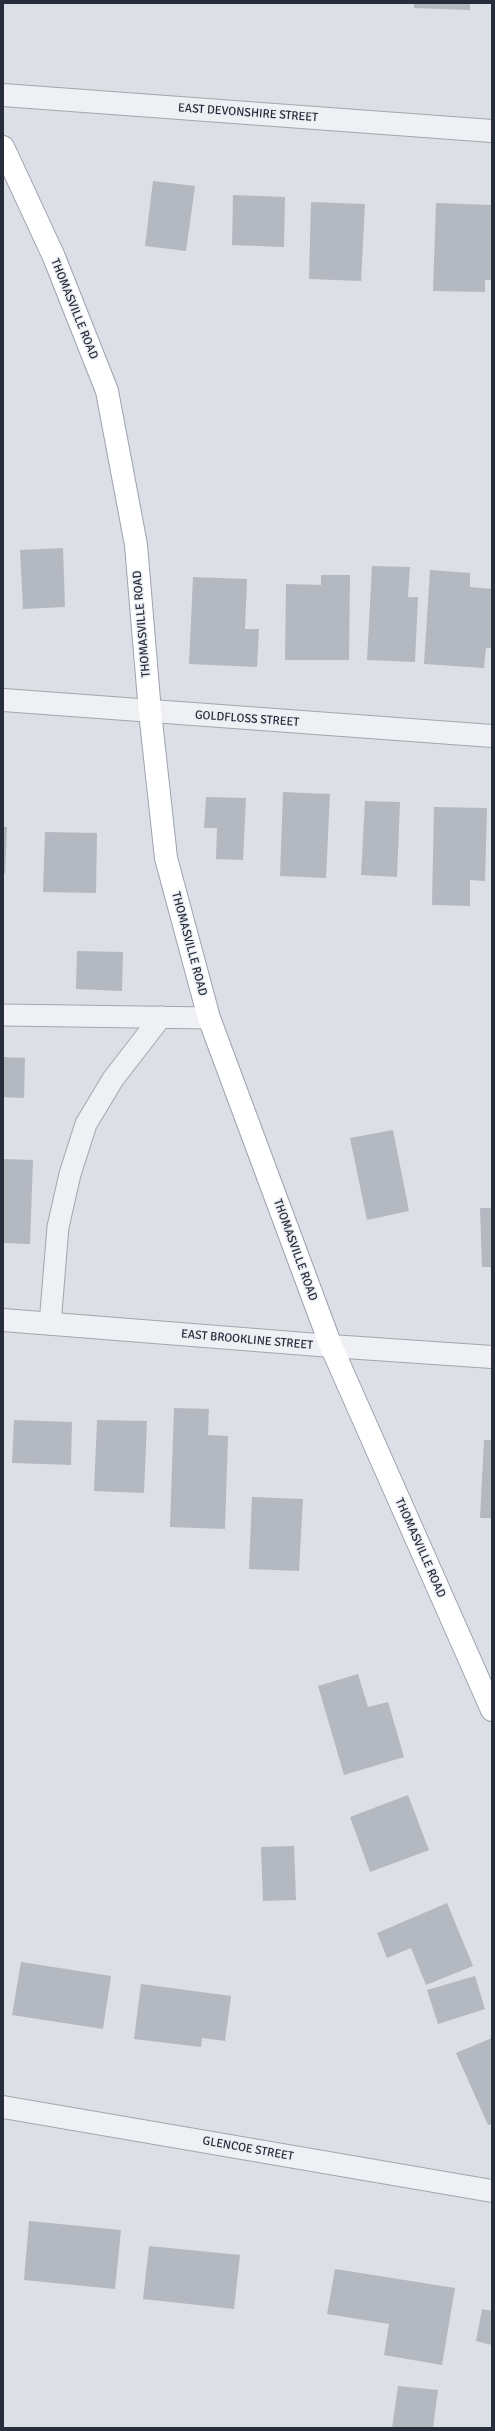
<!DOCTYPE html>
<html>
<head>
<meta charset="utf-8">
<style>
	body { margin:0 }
	#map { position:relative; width:495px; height:2431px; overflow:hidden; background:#dcdfe5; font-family:Signika,sans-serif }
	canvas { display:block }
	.frame { position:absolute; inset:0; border:4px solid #272d3a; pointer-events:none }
</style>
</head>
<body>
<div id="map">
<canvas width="495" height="2431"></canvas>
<div class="frame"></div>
</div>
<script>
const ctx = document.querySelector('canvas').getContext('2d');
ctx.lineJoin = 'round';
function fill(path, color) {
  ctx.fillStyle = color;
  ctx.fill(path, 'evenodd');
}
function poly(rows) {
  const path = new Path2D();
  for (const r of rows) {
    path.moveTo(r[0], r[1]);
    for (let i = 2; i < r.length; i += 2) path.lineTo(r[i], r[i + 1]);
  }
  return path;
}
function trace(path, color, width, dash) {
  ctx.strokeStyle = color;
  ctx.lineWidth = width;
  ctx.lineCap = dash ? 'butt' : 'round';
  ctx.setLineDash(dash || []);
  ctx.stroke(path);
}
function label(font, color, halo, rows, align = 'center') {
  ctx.font = font + ' Signika,sans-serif';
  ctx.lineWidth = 3;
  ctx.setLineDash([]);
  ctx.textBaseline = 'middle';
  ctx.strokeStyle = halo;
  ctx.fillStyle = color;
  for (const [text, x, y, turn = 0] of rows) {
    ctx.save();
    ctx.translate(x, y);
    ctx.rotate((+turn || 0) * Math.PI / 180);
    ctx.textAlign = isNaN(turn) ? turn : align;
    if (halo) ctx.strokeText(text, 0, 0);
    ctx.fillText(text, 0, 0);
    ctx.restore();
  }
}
const building = poly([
	[414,3,470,3,470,10,414,8],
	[153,181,195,186,186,251,145,246],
	[233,195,285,197,284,247,232,245],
	[311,202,365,204,361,281,309,279],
	[436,203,492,205,492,280,485,280,485,292,433,291],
	[63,548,65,607,23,609,20,550],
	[372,566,410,567,408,597,418,597,415,662,367,660],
	[430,570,470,573,470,587,492,589,492,648,486,648,484,668,424,664],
	[321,575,350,575,349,660,285,660,286,584,321,585],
	[193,577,247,579,245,629,259,629,257,667,189,664],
	[283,792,330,794,326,878,280,876],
	[206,797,246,798,243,860,216,859,217,828,204,828],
	[365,801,400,802,397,877,361,875],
	[434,807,487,808,485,881,470,880,470,906,432,905],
	[3,827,7,827,5,874,3,874],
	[45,832,97,833,96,893,43,892],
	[77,951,123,952,122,991,76,989],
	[3,1057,25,1058,24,1098,3,1097],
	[393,1130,409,1211,367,1220,350,1138],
	[3,1159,33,1160,30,1244,3,1243],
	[480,1208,492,1208,492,1267,482,1267],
	[174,1408,209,1409,208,1435,228,1436,225,1529,170,1527],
	[14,1420,72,1422,71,1465,12,1463],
	[97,1420,147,1421,144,1493,94,1491],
	[484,1440,492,1440,492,1518,480,1518],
	[252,1497,303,1499,299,1571,249,1569],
	[358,1674,368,1707,388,1702,404,1757,344,1775,318,1686],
	[408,1795,429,1850,370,1872,350,1817],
	[294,1846,296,1900,263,1901,261,1847],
	[447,1903,473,1966,426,1985,411,1948,387,1958,377,1933],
	[21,1962,111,1976,103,2029,12,2015],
	[475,1976,485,2009,438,2024,427,1990],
	[141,1984,231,1996,225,2041,202,2038,201,2047,134,2039],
	[492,2038,492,2124,488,2125,456,2053],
	[29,2221,121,2230,115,2289,24,2280],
	[149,2246,240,2255,234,2309,143,2299],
	[335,2269,455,2288,442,2365,384,2355,389,2324,327,2314],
	[482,2309,492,2311,492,2345,476,2341],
	[398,2386,438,2390,433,2428,392,2428]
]);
const service = poly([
	[3,1015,209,1018],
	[50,1324,58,1227,70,1174,86,1124,113,1079,161,1017]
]);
const minor = poly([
	[3,95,492,131],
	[3,700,492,736],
	[3,1320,331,1346,492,1357],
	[3,2107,492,2191]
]);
const primary = poly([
	[3,147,54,257,107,391,136,545,150,712,166,858,209,1018,331,1346,492,1710]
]);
const streetNames = [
	["EAST DEVONSHIRE STREET",248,113,4],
	["THOMASVILLE ROAD",74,309,68],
	["THOMASVILLE ROAD",142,624,-95],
	["GOLDFLOSS STREET",247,719,4],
	["THOMASVILLE ROAD",189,944,75],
	["THOMASVILLE ROAD",295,1250,70],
	["EAST BROOKLINE STREET",247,1340,5],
	["THOMASVILLE ROAD",420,1548,66],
	["GLENCOE STREET",248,2149,10]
];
fill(building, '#b4b8c1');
trace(service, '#a2a6ae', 23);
trace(minor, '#a2a6ae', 24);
trace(primary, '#9ca3b0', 24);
trace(service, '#eef0f4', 21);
trace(minor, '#eef0f4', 22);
trace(primary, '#fff', 22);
label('12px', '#272d3a', '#ebeef3', streetNames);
</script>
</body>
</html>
